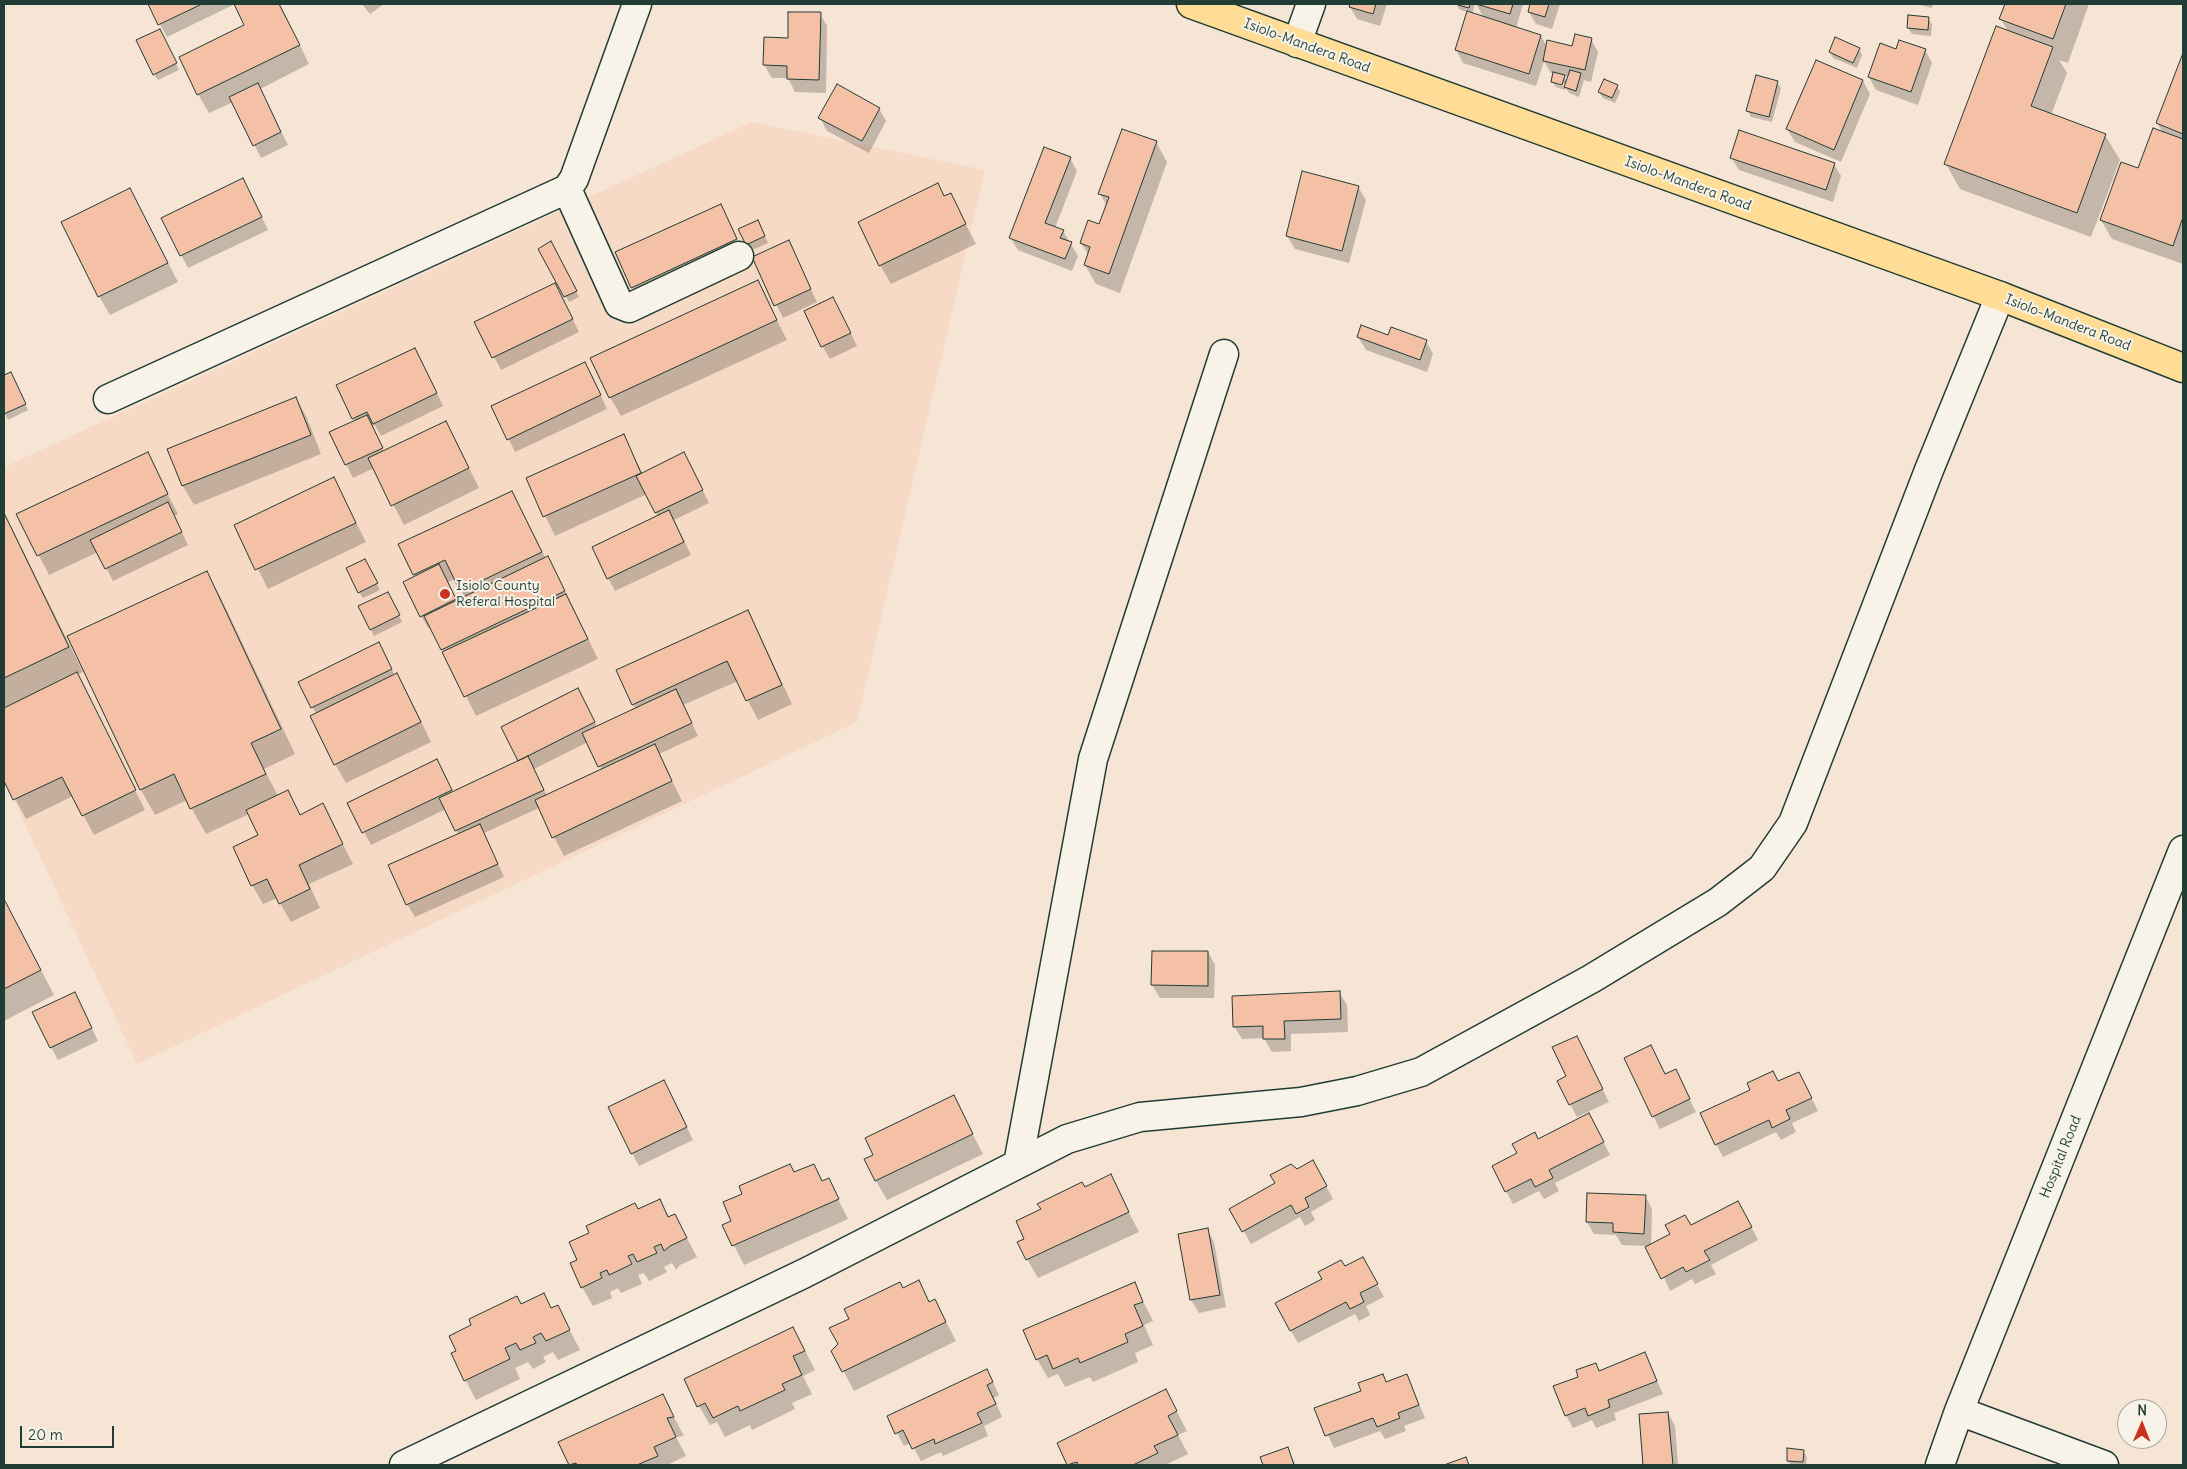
<!DOCTYPE html>
<html>
<head>
<meta charset="utf-8">
<style>
	body { margin:0 }
	#map { position:relative; width:2187px; height:1469px; overflow:hidden; background:#f6e4d4; font-family:Delius,sans-serif }
	canvas { display:block }
	.frame { position:absolute; inset:0; border:5px solid #1f3d34; pointer-events:none }
	.north { position:absolute; left:2117px; top:1399px; width:50px; height:50px; box-sizing:border-box; background:#f7f3e8; border:1px solid #a1aaa0; border-radius:50%; rotate:1deg; font-size:14px; font-weight:700; line-height:20px; text-align:center; color:#1f3d34 }
	.north::after { content:''; display:block; margin:auto; width:18px; height:22px; background:#c8321e; clip-path:polygon(50% 0,100% 100%,50% 72%,0 100%) }
	.scale { position:absolute; left:20px; top:1426px; width:94px; height:22px; box-sizing:border-box; border:2px solid #1f3d34; border-top:0; padding-left:6px; font-size:15px; line-height:18px; white-space:nowrap; color:#1f3d34; -webkit-text-stroke:4px #f7f3e8; paint-order:stroke }
</style>
</head>
<body>
<div id="map">
<canvas width="2187" height="1469"></canvas>
<div class="frame"></div>
<div class="north">N</div>
<div class="scale">20 m</div>
</div>
<script>
const ctx = document.querySelector('canvas').getContext('2d');
ctx.lineJoin = 'round';
function fill(path, color) {
  ctx.fillStyle = color;
  ctx.fill(path, 'evenodd');
}
function poly(rows) {
  const path = new Path2D();
  for (const r of rows) {
    path.moveTo(r[0], r[1]);
    for (let i = 2; i < r.length; i += 2) path.lineTo(r[i], r[i + 1]);
  }
  return path;
}
function trace(path, color, width, dash) {
  ctx.strokeStyle = color;
  ctx.lineWidth = width;
  ctx.lineCap = dash ? 'butt' : 'round';
  ctx.setLineDash(dash || []);
  ctx.stroke(path);
}
function label(font, color, halo, rows, align = 'center') {
  ctx.font = font + ' Delius,sans-serif';
  ctx.lineWidth = 4;
  ctx.setLineDash([]);
  ctx.textBaseline = 'middle';
  ctx.strokeStyle = halo;
  ctx.fillStyle = color;
  for (const [text, x, y, turn = 0] of rows) {
    ctx.save();
    ctx.translate(x, y);
    ctx.rotate((+turn || 0) * Math.PI / 180);
    ctx.textAlign = isNaN(turn) ? turn : align;
    if (halo) ctx.strokeText(text, 0, 0);
    ctx.fillText(text, 0, 0);
    ctx.restore();
  }
}
const built = poly([
	[752,122,985,170,857,722,137,1064,4,779,4,467]
]);
const shadow = poly([
	[149,4,235,4,167,37],
	[235,4,280,4,309,64,260,89,288,145,261,158,233,102,209,113,198,94,246,25],
	[362,4,384,4,370,14],
	[1351,4,1387,4,1380,26,1357,19,1350,7],
	[1456,4,1475,4,1472,14,1484,18,1476,4,1523,4,1516,28,1541,36,1547,47,1573,48,1591,39,1598,52,1591,82,1584,80,1579,97,1569,93,1566,88,1565,90,1556,87,1552,81,1554,74,1551,73,1544,61,1536,86,1463,63,1456,50,1468,12,1460,10],
	[1564,76,1569,77,1567,82],
	[1555,81,1569,85,1568,88,1555,84],
	[1531,4,1560,4,1552,29,1536,24,1529,12],
	[1915,4,1933,4,1932,8],
	[2006,4,2089,4,2068,63,2059,60,2067,73,2051,115,2105,135,2120,160,2091,237,1960,189,1946,164,2008,32,2001,19],
	[820,14,827,26,826,93,795,92,788,78,772,78,764,65,789,40],
	[1928,18,1932,24,1931,36,1912,34,1908,28],
	[163,36,179,70,158,80,154,74],
	[1859,49,1862,55,1857,68,1833,58,1830,52],
	[1897,50,1925,50,1932,63,1918,105,1876,90,1869,77],
	[2183,56,2183,264,2112,239,2101,220,2139,170,2163,133,2157,123],
	[1817,61,1863,81,1870,94,1841,162,1795,142,1787,129],
	[1777,82,1781,88,1772,122,1751,117,1748,111],
	[1617,86,1620,92,1615,103,1603,98,1599,92],
	[879,109,886,121,869,153,827,131,820,118],
	[1156,142,1167,162,1120,293,1096,284,1085,265,1089,256,1081,243,1099,226,1107,206,1100,194],
	[1731,157,1834,164,1841,176,1833,202,1739,170],
	[1070,158,1077,171,1055,228,1063,231,1078,256,1072,271,1018,250,1010,237],
	[243,179,268,230,188,268,162,218],
	[938,185,945,197,950,195,976,244,891,284,880,265],
	[1358,187,1366,200,1349,263,1295,249,1287,236],
	[130,190,178,282,110,315,99,296],
	[720,205,747,259,643,306,632,287],
	[761,227,768,243,750,251,740,229],
	[788,242,817,302,783,318,754,258],
	[550,243,579,297,569,302,540,249],
	[757,281,787,340,621,416,610,397],
	[562,297,579,332,501,370,476,323],
	[833,298,857,346,830,359,822,346],
	[1358,337,1388,337,1426,341,1433,354,1427,372,1366,350],
	[422,362,443,406,381,436,375,425,372,426,384,452,446,422,479,488,404,525,374,468,353,478,331,433,355,422,353,418],
	[11,373,28,410,8,420,4,412,4,377],
	[592,376,607,409,515,452,493,407],
	[296,398,307,418,321,454,194,505,183,486,169,450],
	[623,435,643,474,691,466,709,503,674,520,691,555,615,591,608,578,658,517,647,494,555,536,527,479],
	[147,454,178,514,174,516,188,545,113,581,98,552,49,575,18,515],
	[334,479,366,542,268,589,236,526],
	[512,492,546,559,547,558,558,577,598,659,476,716,432,627,429,629,421,616,415,577,400,545],
	[456,579,465,598,457,601,448,582],
	[4,512,83,672,77,675,145,810,94,835,73,796,26,819,4,778],
	[368,566,380,590,363,598,359,592],
	[206,573,221,598,295,754,264,769,278,796,288,791,301,816,323,805,353,864,309,884,320,908,291,922,277,898,263,904,252,885,260,836,249,814,206,834,187,800,155,815,141,790,69,637],
	[391,599,402,622,374,636,360,607],
	[747,612,758,631,792,704,758,720,738,681,683,705,698,736,659,754,682,801,564,856,539,808,484,833,504,877,415,917,407,904,459,835,446,809,371,845,349,803,436,760,453,792,520,762,585,703,597,727,636,709,633,704],
	[588,742,602,770,547,796,534,769],
	[386,657,395,676,397,675,408,694,431,742,346,783,335,764,316,714,300,682],
	[4,899,54,995,4,1021],
	[1208,952,1215,965,1214,998,1160,998,1152,985],
	[1339,992,1347,1005,1348,1032,1291,1034,1291,1051,1272,1052,1264,1038,1242,1039,1234,1026],
	[81,1006,98,1041,58,1060,51,1047],
	[1651,1046,1666,1075,1675,1071,1696,1112,1660,1129,1653,1116],
	[1583,1050,1609,1102,1577,1117,1570,1104,1568,1077],
	[1799,1073,1818,1111,1792,1123,1796,1132,1781,1140,1776,1132,1723,1157,1716,1144,1779,1082],
	[671,1094,693,1140,639,1166,632,1153],
	[953,1097,983,1154,887,1200,876,1181,874,1155],
	[1596,1128,1610,1155,1555,1183,1559,1191,1544,1199,1539,1191,1513,1204,1506,1191,1518,1153,1538,1141],
	[1313,1162,1333,1199,1311,1212,1315,1220,1305,1226,1300,1217,1251,1244,1231,1209],
	[813,1165,823,1182,828,1179,848,1219,744,1265,724,1226,733,1222,794,1174],
	[1110,1176,1139,1232,1038,1278,1027,1259,1026,1239,1085,1188],
	[1645,1196,1652,1209,1651,1246,1691,1227,1745,1215,1758,1240,1711,1265,1716,1274,1695,1284,1692,1279,1670,1291,1650,1246,1622,1245,1616,1235,1594,1234,1587,1222],
	[659,1200,670,1218,675,1216,697,1257,680,1265,676,1270,672,1263,664,1267,667,1272,649,1281,644,1273,638,1275,642,1284,621,1293,618,1288,610,1292,612,1298,593,1306,582,1287,578,1261,637,1210],
	[1207,1229,1214,1242,1226,1307,1199,1313,1191,1300,1179,1234],
	[1363,1259,1384,1297,1366,1306,1370,1315,1359,1321,1355,1314,1298,1343,1291,1331,1324,1279],
	[918,1281,930,1303,935,1301,956,1341,854,1391,833,1351,839,1345,851,1319],
	[1134,1283,1153,1321,1144,1325,1153,1345,1135,1353,1138,1362,1093,1382,1090,1377,1065,1387,1058,1374,1048,1378,1037,1359],
	[521,1305,552,1309,558,1307,580,1350,558,1360,553,1352,543,1357,546,1362,533,1369,528,1362,515,1368,520,1379,476,1400,452,1354],
	[803,1347,815,1370,803,1376,812,1394,792,1403,795,1409,752,1430,750,1425,725,1437,717,1422,710,1425,699,1406],
	[1645,1354,1663,1394,1614,1413,1616,1420,1596,1428,1592,1420,1573,1428,1566,1415,1580,1377,1595,1364,1599,1372],
	[987,1370,999,1395,994,1398,1002,1417,984,1426,988,1436,943,1456,941,1452,921,1461,911,1443,904,1446,888,1416],
	[1382,1375,1387,1383,1407,1376,1425,1418,1404,1426,1406,1431,1385,1439,1380,1431,1334,1448,1316,1409,1363,1392],
	[1166,1391,1187,1431,1178,1435,1188,1454,1165,1465,1069,1465,1058,1444],
	[662,1395,684,1436,676,1437,686,1456,667,1465,570,1465,560,1443],
	[1668,1413,1675,1426,1678,1465,1644,1465,1640,1415],
	[1288,1449,1296,1465,1264,1465,1262,1458],
	[1803,1451,1807,1457,1806,1465,1791,1465,1788,1461]
]);
const building = poly([
	[148,4,202,4,158,25,148,4],
	[234,4,279,4,300,45,197,95,179,57,244,25,234,4],
	[1350,4,1376,4,1373,14,1349,7,1350,4],
	[1455,4,1470,4,1469,8,1455,4],
	[1476,4,1513,4,1510,14,1476,4],
	[1530,4,1549,4,1545,17,1528,12,1530,4],
	[2005,4,2066,4,2053,39,1999,19,2005,4],
	[1467,11,1541,35,1529,74,1455,50,1467,11],
	[788,12,821,12,819,80,787,79,787,66,763,65,764,37,788,38,788,12],
	[1908,15,1929,17,1928,30,1907,28,1908,15],
	[1996,26,2053,47,2031,106,2106,134,2077,213,1944,164,1996,26],
	[160,29,177,63,153,75,136,40,160,29],
	[1575,34,1592,38,1585,70,1543,61,1547,40,1572,46,1575,34],
	[1835,37,1860,48,1853,63,1829,52,1835,37],
	[1899,40,1926,49,1911,92,1868,77,1880,43,1896,49,1899,40],
	[2183,53,2183,134,2156,123,2183,53],
	[1816,60,1863,80,1834,150,1786,129,1816,60],
	[1570,70,1581,73,1576,91,1564,87,1570,70],
	[1553,72,1565,75,1562,85,1551,82,1553,72],
	[1756,75,1778,81,1769,117,1746,111,1756,75],
	[1604,79,1618,85,1612,98,1598,92,1604,79],
	[258,83,281,132,253,146,229,97,258,83],
	[837,84,880,108,862,141,818,118,837,84],
	[2153,128,2183,139,2183,217,2173,246,2100,220,2121,162,2138,168,2153,128],
	[1122,129,1157,141,1109,274,1084,265,1090,247,1080,243,1088,220,1099,224,1109,197,1098,194,1122,129],
	[1739,130,1835,163,1826,190,1730,158,1739,130],
	[1044,147,1071,157,1045,223,1064,230,1060,238,1072,242,1065,259,1009,238,1044,147],
	[1302,171,1359,186,1342,251,1286,236,1302,171],
	[243,178,262,217,180,256,161,218,243,178],
	[938,183,944,196,951,193,966,224,879,266,858,222,938,183],
	[130,188,168,263,98,297,61,222,130,188],
	[721,204,737,239,631,288,615,252,721,204],
	[758,220,765,236,746,245,738,229,758,220],
	[789,240,811,289,774,306,752,257,789,240],
	[551,241,577,291,564,297,538,249,551,241],
	[758,280,777,320,609,398,590,358,758,280],
	[555,283,573,319,492,358,474,322,555,283],
	[833,297,851,333,821,347,804,311,833,297],
	[1361,325,1388,335,1391,327,1427,340,1420,360,1357,337,1361,325],
	[415,348,437,393,373,424,367,412,352,419,336,385,415,348],
	[585,362,601,395,507,440,491,406,585,362],
	[11,372,26,404,4,414,4,375,11,372],
	[296,397,311,435,182,486,167,449,296,397],
	[367,415,383,448,345,465,329,432,367,415],
	[446,421,469,468,391,506,368,458,446,421],
	[624,434,641,473,543,517,526,478,624,434],
	[148,452,168,494,37,556,16,514,148,452],
	[684,452,703,490,655,513,636,476,684,452],
	[334,477,356,523,255,570,234,525,334,477],
	[512,491,542,552,460,591,445,560,413,575,398,544,512,491],
	[168,502,182,532,105,569,90,540,168,502],
	[669,510,684,542,607,579,592,547,669,510],
	[4,513,69,647,4,678,4,513],
	[548,556,565,591,441,650,424,616,548,556],
	[365,559,378,583,358,593,346,568,365,559],
	[439,564,456,599,420,617,403,582,439,564],
	[207,571,281,729,251,743,266,774,190,809,174,774,140,790,67,636,207,571],
	[388,592,400,615,370,630,358,606,388,592],
	[566,594,588,639,464,697,442,652,566,594],
	[748,610,782,685,746,701,727,661,632,705,616,670,748,610],
	[379,642,392,669,311,708,298,682,379,642],
	[77,672,136,790,82,816,62,777,13,800,4,781,4,708,77,672],
	[397,673,421,722,334,765,310,716,397,673],
	[578,688,595,722,518,761,501,727,578,688],
	[676,689,692,723,598,767,582,733,676,689],
	[655,744,672,781,552,838,535,800,655,744],
	[528,756,544,790,455,831,439,798,528,756],
	[437,759,452,790,362,833,347,803,437,759],
	[288,790,300,815,323,803,343,844,299,865,310,889,279,904,267,879,251,886,233,847,258,835,246,810,288,790],
	[480,824,498,864,406,905,388,865,480,824],
	[4,899,41,970,4,989,4,899],
	[1152,951,1208,951,1208,986,1151,985,1152,951],
	[1340,991,1341,1019,1284,1021,1285,1039,1263,1039,1263,1026,1233,1027,1232,996,1340,991],
	[75,992,92,1028,50,1048,32,1012,75,992],
	[1577,1036,1603,1089,1569,1105,1557,1081,1566,1076,1552,1047,1577,1036],
	[1651,1045,1665,1074,1676,1069,1690,1099,1652,1117,1624,1058,1651,1045],
	[1773,1071,1778,1081,1799,1072,1812,1098,1786,1110,1790,1119,1772,1128,1769,1120,1715,1145,1700,1113,1750,1090,1747,1083,1773,1071],
	[664,1080,687,1127,631,1154,608,1107,664,1080],
	[954,1095,973,1134,875,1181,864,1159,873,1155,865,1138,954,1095],
	[1589,1113,1604,1142,1549,1170,1553,1178,1535,1187,1531,1179,1505,1192,1492,1166,1517,1153,1512,1144,1535,1132,1538,1139,1589,1113],
	[1313,1160,1327,1186,1305,1198,1309,1207,1296,1214,1291,1205,1242,1232,1229,1209,1275,1183,1270,1175,1291,1164,1297,1169,1313,1160],
	[790,1164,794,1172,814,1164,822,1181,829,1178,839,1199,732,1246,722,1225,731,1221,723,1202,742,1194,739,1186,790,1164],
	[1111,1174,1129,1212,1026,1260,1017,1242,1024,1239,1016,1221,1041,1209,1037,1204,1082,1182,1085,1187,1111,1174],
	[1587,1193,1646,1195,1644,1234,1613,1232,1613,1223,1586,1222,1587,1193],
	[660,1199,668,1217,675,1214,687,1238,670,1246,664,1251,661,1244,654,1247,657,1253,637,1262,633,1254,628,1256,632,1264,609,1275,607,1270,600,1273,602,1278,581,1288,570,1263,577,1260,569,1242,589,1233,586,1226,635,1203,638,1209,660,1199],
	[1738,1201,1752,1227,1704,1251,1710,1260,1686,1272,1683,1267,1661,1279,1645,1247,1670,1234,1665,1225,1685,1215,1691,1225,1738,1201],
	[1208,1228,1220,1295,1190,1300,1178,1234,1208,1228],
	[1363,1257,1378,1284,1360,1293,1364,1302,1350,1309,1346,1302,1290,1331,1275,1303,1322,1279,1318,1272,1341,1260,1345,1266,1363,1257],
	[919,1280,929,1302,935,1299,946,1322,842,1372,831,1351,838,1344,829,1328,849,1319,844,1309,900,1282,903,1288,919,1280],
	[1135,1282,1143,1302,1134,1305,1143,1326,1125,1334,1128,1342,1080,1363,1078,1358,1053,1369,1047,1355,1036,1360,1023,1330,1135,1282],
	[544,1293,551,1308,558,1305,570,1330,546,1341,541,1333,533,1337,536,1343,520,1350,516,1343,505,1348,510,1359,464,1381,451,1353,456,1351,449,1336,471,1325,469,1319,517,1296,521,1304,544,1293],
	[793,1327,805,1351,793,1356,802,1375,782,1384,785,1390,740,1411,738,1406,713,1418,705,1403,697,1407,684,1379,793,1327],
	[1645,1352,1657,1381,1608,1400,1610,1407,1588,1416,1585,1408,1565,1416,1553,1386,1578,1377,1576,1370,1596,1363,1599,1371,1645,1352],
	[987,1369,993,1382,987,1385,996,1404,977,1413,982,1423,935,1444,934,1439,912,1449,903,1430,895,1434,887,1416,987,1369],
	[1383,1374,1386,1382,1407,1374,1419,1405,1398,1413,1400,1418,1377,1427,1373,1418,1325,1436,1314,1408,1361,1391,1358,1383,1383,1374],
	[1166,1389,1177,1411,1168,1416,1178,1435,1154,1446,1158,1453,1133,1465,1078,1465,1077,1462,1067,1465,1057,1443,1166,1389],
	[663,1394,674,1417,667,1418,676,1437,654,1447,658,1456,637,1465,577,1465,576,1463,569,1465,558,1442,663,1394],
	[1668,1412,1673,1465,1643,1465,1639,1414,1668,1412],
	[1288,1447,1294,1465,1263,1465,1260,1457,1288,1447],
	[1787,1448,1804,1450,1803,1462,1787,1461,1787,1448],
	[1466,1457,1469,1465,1444,1465,1466,1457]
]);
const street = poly([
	[1297,43,1311,4],
	[567,189,619,304,629,308,739,256],
	[108,399,567,189,574,179,637,4],
	[1018,1164,1093,759,1224,354],
	[1959,1411,2104,1465],
	[404,1465,805,1273,1067,1139,1140,1117,1301,1102,1357,1091,1421,1072,1591,979,1718,902,1762,868,1793,823,1929,470,2000,296],
	[1940,1465,1959,1411,2183,850]
]);
const highway = poly([
	[1191,4,2000,296,2183,368]
]);
const markers = [
	[445,594,6,"#c8321e"]
];
const streetNames = [
	["Isiolo-Mandera Road",1307,46,20],
	["Isiolo-Mandera Road",1688,184,20],
	["Isiolo-Mandera Road",2068,323,21],
	["Hospital Road",2061,1157,-68]
];
const poiNames = [
	["Isiolo County",456,586],
	["Referal Hospital",456,602]
];
fill(built, '#f6dac6');
fill(shadow, '#0003');
fill(building, '#f5c1a6');
trace(building, '#1f3d34', 1);
trace(street, '#1f3d34', 31);
trace(highway, '#1f3d34', 31);
trace(street, '#f7f3e8', 28);
trace(highway, '#ffdd96', 28);
for (const [x, y, r, color] of markers) {
  const dot = new Path2D();
  dot.arc(x, y, r, 0, 2 * Math.PI);
  ctx.fillStyle = color;
  ctx.fill(dot);
  trace(dot, '#f7f3e8', 2);
}
label('14px', '#1f3d34', '#f7f3e8', streetNames);
label('14px', '#1f3d34', '#f7f3e8', poiNames, 'left');
</script>
</body>
</html>
